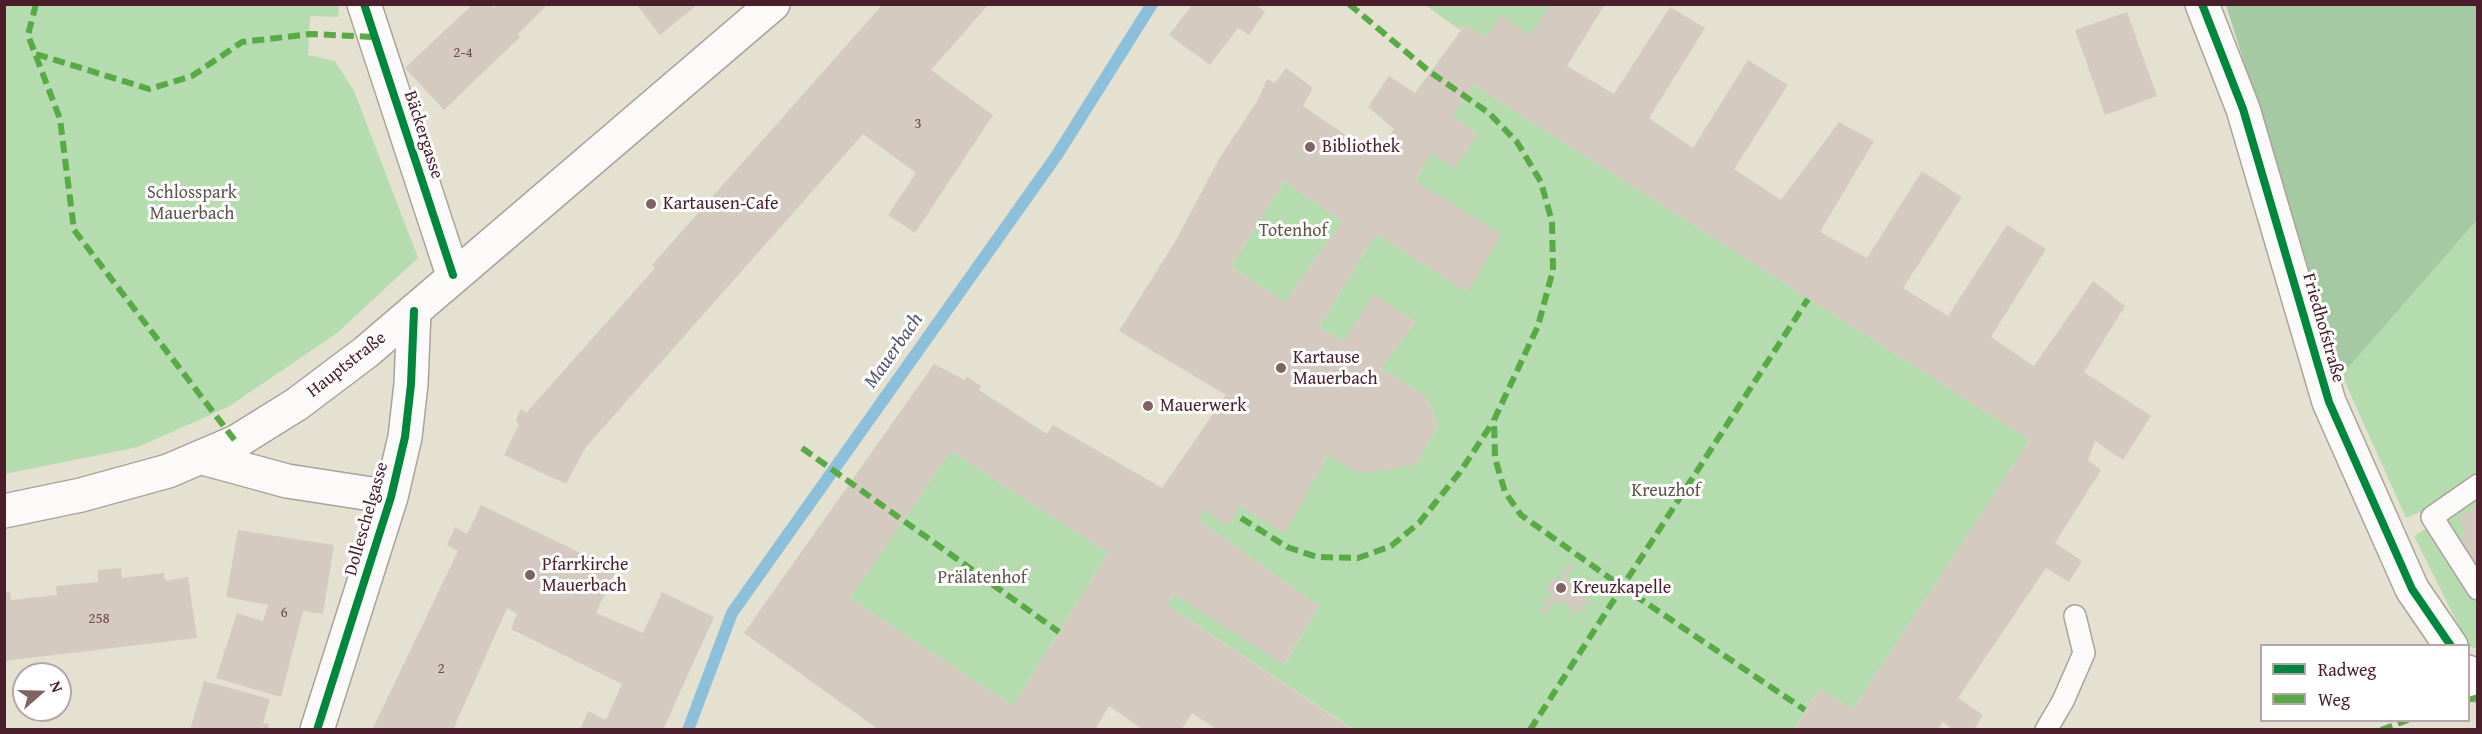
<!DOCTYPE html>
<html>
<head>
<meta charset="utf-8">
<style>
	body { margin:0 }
	#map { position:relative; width:2482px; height:734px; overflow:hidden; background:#e4e1d1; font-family:"Gentium Book Plus",serif }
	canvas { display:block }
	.frame { position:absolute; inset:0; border:6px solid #4a1f2b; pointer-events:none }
	.legend { position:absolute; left:2260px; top:644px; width:210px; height:78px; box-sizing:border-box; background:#fff; border:2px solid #b7a5aa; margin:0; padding:8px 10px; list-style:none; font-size:18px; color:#4a1f2b }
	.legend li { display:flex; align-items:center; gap:12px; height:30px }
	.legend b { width:30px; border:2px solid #b7a5aa }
	.north { position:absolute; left:12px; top:662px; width:60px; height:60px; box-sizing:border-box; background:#fff; border:2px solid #b7a5aa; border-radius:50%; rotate:70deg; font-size:16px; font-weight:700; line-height:24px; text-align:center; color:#4a1f2b }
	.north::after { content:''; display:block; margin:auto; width:21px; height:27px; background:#806365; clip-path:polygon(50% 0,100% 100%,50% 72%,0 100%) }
</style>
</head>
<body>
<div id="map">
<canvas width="2482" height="734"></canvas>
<div class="frame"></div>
<ul class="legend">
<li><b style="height:8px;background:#00873e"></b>Radweg</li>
<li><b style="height:8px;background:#57aa44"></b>Weg</li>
</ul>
<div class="north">N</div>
</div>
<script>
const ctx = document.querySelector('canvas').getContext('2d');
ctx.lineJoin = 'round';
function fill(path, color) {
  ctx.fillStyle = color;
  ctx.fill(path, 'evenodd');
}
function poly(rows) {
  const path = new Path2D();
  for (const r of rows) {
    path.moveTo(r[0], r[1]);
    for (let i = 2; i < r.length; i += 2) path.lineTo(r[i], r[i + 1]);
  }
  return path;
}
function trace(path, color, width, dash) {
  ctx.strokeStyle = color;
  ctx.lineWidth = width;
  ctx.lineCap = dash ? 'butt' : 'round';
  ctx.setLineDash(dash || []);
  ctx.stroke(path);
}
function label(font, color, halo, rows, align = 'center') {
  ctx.font = font + ' "Gentium Book Plus",serif';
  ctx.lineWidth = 6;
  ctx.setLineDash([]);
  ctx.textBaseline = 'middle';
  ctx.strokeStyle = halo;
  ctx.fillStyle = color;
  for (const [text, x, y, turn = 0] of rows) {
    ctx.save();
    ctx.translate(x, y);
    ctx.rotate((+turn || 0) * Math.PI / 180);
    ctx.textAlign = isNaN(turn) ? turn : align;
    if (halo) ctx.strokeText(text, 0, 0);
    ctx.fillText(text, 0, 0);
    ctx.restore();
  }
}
const green = poly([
	[5,4,339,5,338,17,310,16,308,55,335,61,354,91,418,258,337,333,228,407,138,447,5,474],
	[1425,5,1551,5,1530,35,1487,37,1465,25,1460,30],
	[1474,85,2030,440,1853,709,1819,689,1794,729,1353,729,1167,605,1174,594,1285,664,1319,606,1197,519,1204,509,1227,525,1240,506,1285,532,1328,454,1417,464,1438,424,1425,395,1381,369,1415,322,1374,295,1344,341,1319,327,1376,234,1468,292,1415,181,1431,154,1455,167,1478,134,1452,116],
	[1284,181,1342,221,1285,302,1231,267],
	[2477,220,2477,649,2469,646,2414,536,2427,528,2420,512,2406,518,2342,375],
	[951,451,1108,553,1013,706,850,598]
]);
const forest = poly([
	[2226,5,2477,5,2477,220,2342,375]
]);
const stream = poly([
	[688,730,732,613,1057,155,1152,4]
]);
const building = poly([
	[473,4,489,4,494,8,497,4,548,4,518,34,520,37,444,110,405,68],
	[636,4,698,4,660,35],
	[883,4,989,4,931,70,993,115,915,233,888,215,916,173,863,134,586,447,566,484,504,455,519,425,516,420,521,409,526,413,655,268,652,265],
	[1193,4,1254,4,1265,12,1249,35,1238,28,1210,65,1169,35],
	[1551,4,1605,4,1567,66,1614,94,1670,7,1705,28,1649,118,1693,148,1748,60,1788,85,1734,169,1781,200,1839,122,1874,141,1820,232,1867,258,1922,171,1962,197,1903,288,1948,316,2007,225,2046,249,1991,337,2034,366,2093,281,2125,306,2084,372,2151,416,2123,460,2095,441,2088,460,2101,470,2055,543,2082,561,2069,582,2046,568,1958,698,1983,715,1974,730,1953,730,1943,722,1938,730,1794,730,1819,689,1853,709,2030,440,1474,85,1452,116,1478,134,1455,168,1431,154,1415,181,1501,234,1468,292,1376,234,1319,327,1344,341,1373,294,1415,322,1381,369,1425,395,1438,424,1417,464,1383,471,1355,472,1328,454,1285,533,1240,506,1227,526,1204,509,1197,519,1319,606,1284,665,1174,594,1167,605,1353,730,1217,730,1192,713,1181,730,1144,730,1109,706,1095,730,879,730,744,633,934,364,965,380,966,376,981,386,979,390,1047,434,1053,425,1162,488,1226,395,1119,331,1175,242,1219,159,1258,100,1267,79,1275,83,1286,68,1313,88,1303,106,1376,156,1394,129,1368,107,1389,76,1415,93,1465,25,1487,37,1500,14,1530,35],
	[1284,181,1342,221,1285,302,1231,267],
	[951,451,1108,553,1013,706,850,598],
	[2127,12,2157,96,2105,115,2075,30],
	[481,505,616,570,596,613,643,633,662,592,714,617,663,730,580,730,588,711,606,720,622,684,511,629,517,614,507,608,453,730,372,730,458,551,447,545,455,527,467,534],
	[2478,505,2478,566,2460,545,2464,530,2460,518],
	[238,530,334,545,323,614,303,611,281,697,216,678,237,613,263,621,268,605,226,597],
	[1570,563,1574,565,1567,577,1570,585,1582,593,1587,590,1588,593,1584,595,1586,600,1591,601,1590,605,1585,602,1582,608,1585,610,1584,612,1576,609,1573,616,1570,614,1572,608,1560,601,1551,604,1545,615,1541,612,1546,604,1542,601,1543,598,1548,601,1552,594,1546,591,1553,577,1560,581,1564,574,1560,571,1561,568,1566,571],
	[121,568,122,578,164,573,165,581,188,577,197,638,4,661,4,593,10,592,11,600,57,595,56,586,98,582,98,570],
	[204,681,270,699,263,723,269,724,268,730,190,730]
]);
const lane = poly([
	[2478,485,2432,517,2478,589],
	[2046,730,2063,701,2084,653,2075,616]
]);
const street = poly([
	[364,4,453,275],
	[2202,4,2243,109,2329,402,2412,589,2451,646],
	[203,458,287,481,391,497],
	[2468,672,2478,685],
	[317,730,391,497,405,437,411,384,414,311]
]);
const secondary = poly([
	[4,511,81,495,168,471,236,442,297,404,366,352,773,4]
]);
const quiet = poly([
	[36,4,28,35,60,119,74,230,236,442],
	[1349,4,1430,72,1489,113,1517,142,1541,182,1552,222,1553,270,1538,326,1494,420,1495,458,1505,492,1521,515,1621,586,1805,710],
	[36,54,149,89,192,76,242,42,311,34,374,37],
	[802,448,1059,632],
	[1241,518,1287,547,1317,557,1358,558,1391,546,1419,523,1460,472,1493,422],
	[2468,700,2478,697],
	[1530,730,1808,299],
	[2381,730,2408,720]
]);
const cycleway = poly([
	[364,4,453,275],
	[2202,4,2243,109,2329,402,2412,589,2451,646],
	[317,730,391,497,405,437,411,384,414,311]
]);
const markers = [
	[1310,147,6,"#806365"],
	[651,204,6,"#806365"],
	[1281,368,6,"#806365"],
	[1148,406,6,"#806365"],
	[530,575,6,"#806365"],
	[1561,588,6,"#806365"]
];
const numberNames = [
	["2-4",463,53],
	["3",918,124],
	["6",284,613],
	["258",99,619],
	["2",441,669]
];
const streetNames = [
	["Bäckergasse",423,135,72],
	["Friedhofstraße",2323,328,74],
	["Hauptstraße",347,365,-38],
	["Dolleschelgasse",367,519,-74]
];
const poiNames = [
	["Bibliothek",1322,147],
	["Kartausen-Cafe",663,204],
	["Kartause",1293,358],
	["Mauerbach",1293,379],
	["Mauerwerk",1160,406],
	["Pfarrkirche",542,565],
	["Mauerbach",542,586],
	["Kreuzkapelle",1573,588]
];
const parkNames = [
	["Schlosspark",192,193],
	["Mauerbach",192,214],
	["Totenhof",1293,231],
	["Kreuzhof",1666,491],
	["Prälatenhof",982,578]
];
const waterNames = [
	["Mauerbach",894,351,-55]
];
fill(green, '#b4dcaf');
fill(forest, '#a5caa3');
trace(stream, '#8cbfda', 12);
fill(building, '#d5cabf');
trace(lane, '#a9a29a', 24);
trace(street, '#a9a29a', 36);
trace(secondary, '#a9a29a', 36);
trace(lane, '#fbfaf8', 21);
trace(street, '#fbfaf8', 33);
trace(secondary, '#fbfaf8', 33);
trace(quiet, '#57aa44', 6, [12, 6]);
trace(cycleway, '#00873e', 8);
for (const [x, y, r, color] of markers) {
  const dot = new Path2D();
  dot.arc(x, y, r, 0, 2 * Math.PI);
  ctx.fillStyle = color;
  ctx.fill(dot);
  trace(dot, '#fff', 2);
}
label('15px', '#6e4b51', null, numberNames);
label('18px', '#4a1f2b', '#fff', streetNames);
label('18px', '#4a1f2b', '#fff', poiNames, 'left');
label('18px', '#5e564a', '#fff', parkNames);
label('italic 20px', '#555973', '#fff', waterNames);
</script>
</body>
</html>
